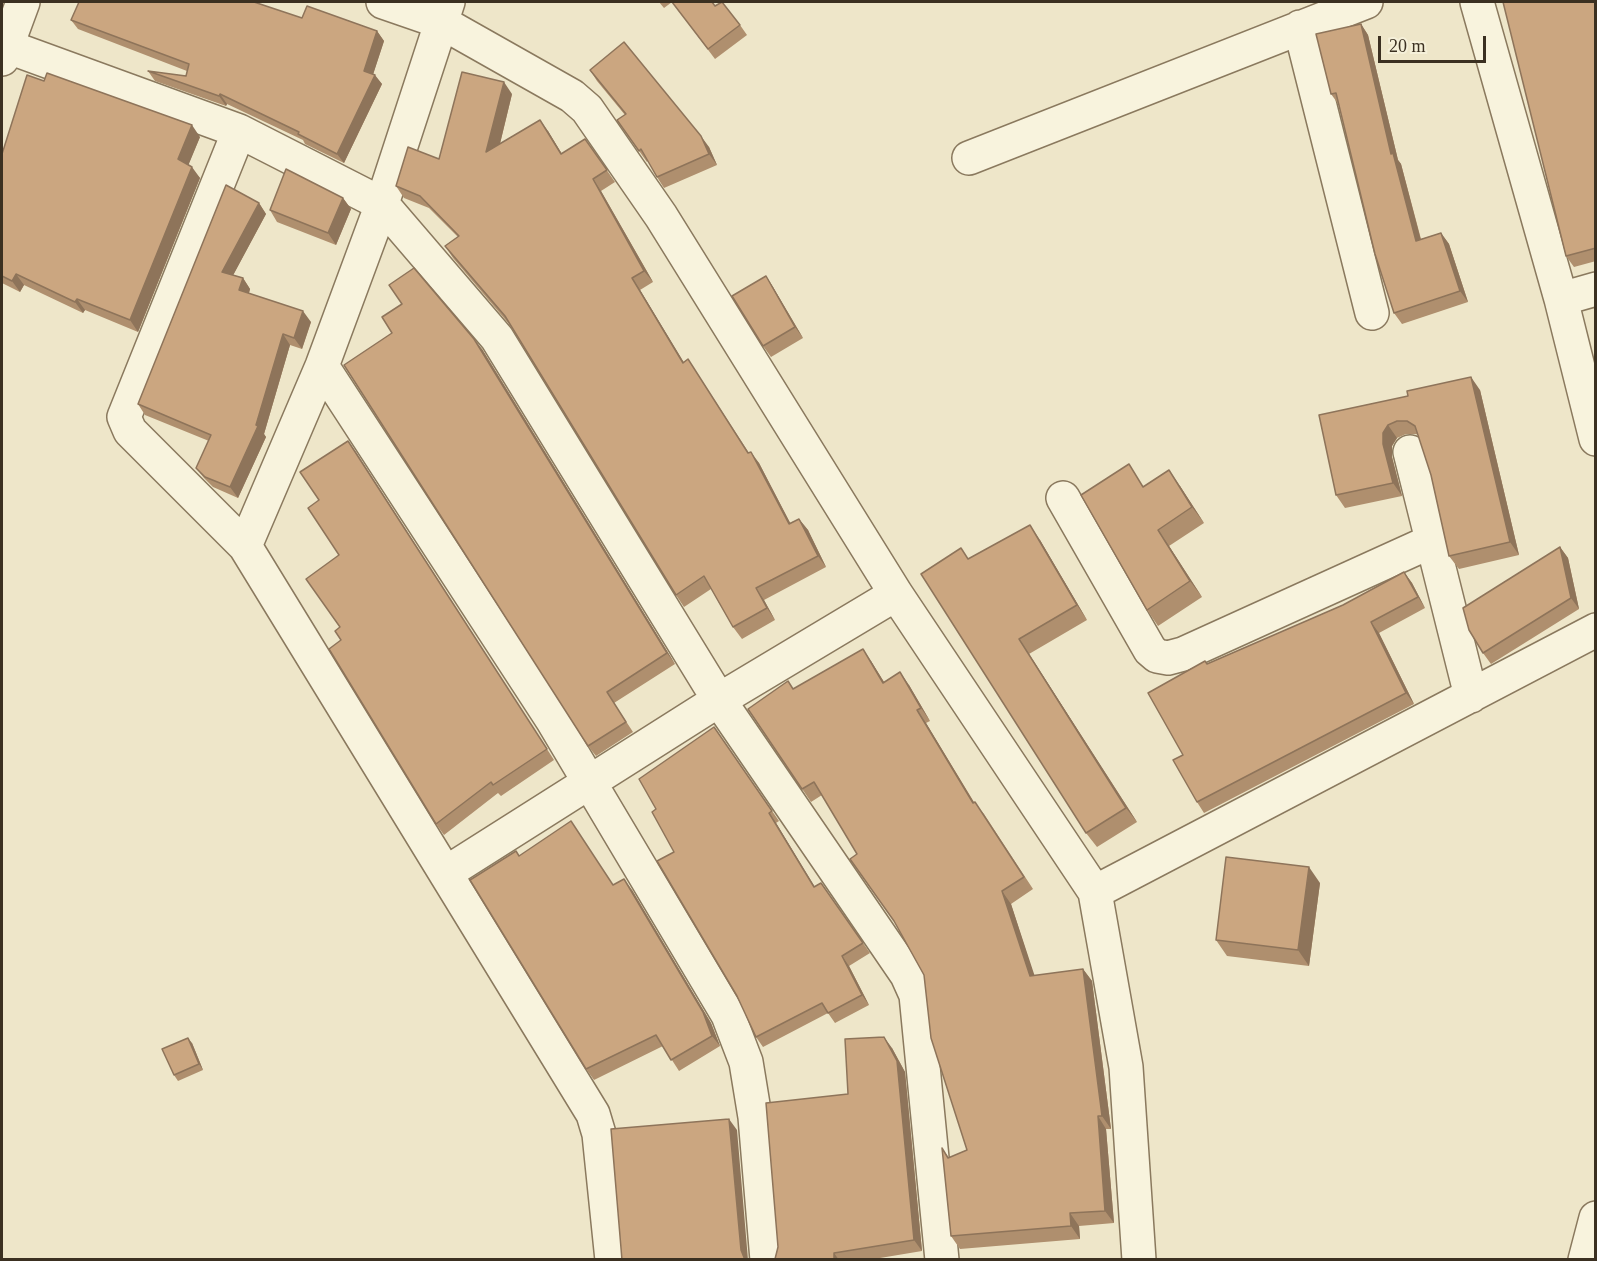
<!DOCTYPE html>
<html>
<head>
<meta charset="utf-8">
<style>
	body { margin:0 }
	#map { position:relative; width:1597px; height:1261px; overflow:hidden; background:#eee6c9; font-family:Georgia,serif }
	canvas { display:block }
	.frame { position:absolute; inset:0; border:3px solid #3b3021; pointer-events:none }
	.scale { position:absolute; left:1378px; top:36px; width:108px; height:27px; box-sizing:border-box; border:3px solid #3b3021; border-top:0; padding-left:8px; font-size:18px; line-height:21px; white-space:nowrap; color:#3b3021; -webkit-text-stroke:4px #f5f0d9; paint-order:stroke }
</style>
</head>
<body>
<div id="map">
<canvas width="1597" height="1261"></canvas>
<div class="frame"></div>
<div class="scale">20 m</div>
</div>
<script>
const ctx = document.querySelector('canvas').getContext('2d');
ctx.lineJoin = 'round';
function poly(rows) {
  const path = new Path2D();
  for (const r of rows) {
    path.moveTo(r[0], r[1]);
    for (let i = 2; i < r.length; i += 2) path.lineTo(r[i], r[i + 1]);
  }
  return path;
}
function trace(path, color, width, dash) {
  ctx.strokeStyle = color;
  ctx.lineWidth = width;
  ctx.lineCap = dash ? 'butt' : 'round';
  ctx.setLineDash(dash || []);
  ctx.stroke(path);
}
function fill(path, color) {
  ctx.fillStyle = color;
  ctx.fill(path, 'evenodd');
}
const minor = poly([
	[383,2,441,22,572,96,587,109,661,216,896,594,1095,892,1126,1067,1139,1260],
	[448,2,382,204,322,366,245,546,593,1114,599,1134,612,1260],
	[1477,2,1561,299,1596,439],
	[1300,27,1372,313],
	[6,46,239,131,382,204,497,338,719,700,907,975,916,995,942,1260],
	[2,59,23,2],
	[239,131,124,417,130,431,245,546],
	[969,158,1366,2],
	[1561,299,1596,289],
	[322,366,553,721,728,1015,746,1062,755,1117,767,1260],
	[1410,452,1471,696],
	[1063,498,1150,650,1157,656,1168,658,1183,654,1432,541],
	[446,873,719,700,896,594],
	[1095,892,1596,630],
	[1585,1260,1596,1218]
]);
const wall = poly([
	[659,2,672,2,664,8],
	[672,2,715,6,740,25,747,35,715,59],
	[1596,2,1596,261,1574,267,1566,256],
	[302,18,377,31,384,41,373,74,382,84,344,163,305,144,303,140,227,104,226,106,155,81,148,71,186,76,187,71,78,29,71,20],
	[1361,24,1368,35,1398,160,1401,164,1421,239,1441,233,1449,244,1468,302,1402,324,1394,313,1339,105,1331,94],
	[590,70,709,147,717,165,664,188,657,177,648,161,647,162,617,120,625,115,597,81],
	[512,94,500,144,548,131,562,154,585,139,615,182,601,191,653,282,640,290,683,362,688,359,749,453,759,463,790,523,799,519,808,530,826,567,764,600,775,620,742,639,733,627,711,589,684,607,676,595,509,324,453,258,445,246,458,237,429,208,404,198,396,186,439,159],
	[200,137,188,165,200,178,138,332,85,310,83,313,24,285,20,292,2,283,2,154],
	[343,198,351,209,336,245,277,222,270,210],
	[259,203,266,214,233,275,243,278,250,289,249,293,311,322,302,349,290,345,264,434,266,437,238,498,213,487,204,478,196,468,209,441,145,415,138,404],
	[766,276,773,287,803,338,771,357,763,346],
	[392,333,482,349,675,664,614,703,633,732,596,756,588,746],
	[1480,390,1519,555,1459,569,1449,556,1431,475,1418,435,1416,434,1406,434,1397,438,1392,446,1392,457,1402,496,1345,508,1336,495,1319,415],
	[348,441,554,760,501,796,498,793,444,835,436,824,341,640,339,555,319,500],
	[1144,486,1180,486,1204,523,1169,546,1202,597,1158,626,1147,610],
	[1040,540,1087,620,1029,654,1137,822,1097,847,1086,833,969,559],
	[1560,547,1568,558,1579,609,1491,664,1483,653],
	[1404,572,1412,583,1425,608,1379,633,1414,704,1204,813,1197,802,1183,755,1207,664,1343,605],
	[871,661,884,682,909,685,930,721,926,723,974,802,984,814,1033,889,1011,904,1034,976,1083,969,1092,981,1111,1129,1106,1129,1114,1223,1079,1226,1080,1239,960,1249,951,1236,942,1148,949,1158,967,1150,924,975,857,854,822,795,811,802,748,709,793,689],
	[714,727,779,821,776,823,814,887,821,883,870,953,849,966,869,1005,835,1023,828,1013,763,1047,756,1037,674,852,656,809],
	[519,856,632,890,711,1023,720,1046,679,1071,663,1046,594,1080,586,1069],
	[1320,883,1309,966,1227,956,1216,940],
	[192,1043,203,1070,178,1081,174,1075],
	[892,1048,905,1072,922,1251,868,1260,775,1260,848,1094]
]);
const shadedWall = poly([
	[1361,24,1368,35,1398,160,1401,164,1424,252,1416,241,1391,154],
	[377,31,384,41,371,81,364,71],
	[375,75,382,84,344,163,337,154],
	[504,82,512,94,495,164,486,152],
	[220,94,227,104,226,106,219,96],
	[540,120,548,131,569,166,561,154],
	[192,125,200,137,186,171,178,159],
	[701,136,709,147,717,165,709,154],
	[192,167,200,178,138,332,130,320],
	[593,179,601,191,653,282,644,271],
	[343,198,351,209,336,245,328,233],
	[259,203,266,214,229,283,222,272],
	[1441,233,1449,244,1468,302,1460,291],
	[16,274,24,285,20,292,12,281],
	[766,276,773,287,803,338,795,327],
	[243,278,250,289,247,300,239,290],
	[632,278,640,290,691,374,683,363],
	[77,299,85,310,83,313,75,302],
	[303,311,311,322,302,349,294,338],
	[283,334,290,345,264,434,266,437,238,498,230,487,256,425],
	[474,339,482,349,675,664,667,653],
	[1471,377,1480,390,1519,555,1510,542],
	[1388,425,1397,438,1392,446,1392,457,1402,496,1393,483,1383,444,1383,433],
	[348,441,356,452,554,760,547,749],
	[751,452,759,463,797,536,789,524],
	[1169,470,1180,486,1204,523,1192,507],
	[799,519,808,530,826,567,818,556],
	[1030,525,1040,540,1087,620,1077,605],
	[1158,530,1169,546,1202,597,1190,581],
	[1560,547,1568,558,1579,609,1571,598],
	[1404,572,1412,583,1425,608,1418,597],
	[756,588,764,600,775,620,767,608],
	[1371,622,1379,633,1414,704,1406,693],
	[1019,639,1029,654,1137,822,1126,808],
	[863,649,871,661,892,695,883,683],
	[900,672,909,685,930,721,921,708],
	[917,710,926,723,982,816,973,803],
	[769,813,776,823,821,897,814,887],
	[1309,867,1320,883,1309,966,1298,950],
	[624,879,632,890,711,1023,720,1046,712,1036],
	[1002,891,1011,904,1039,989,1030,976],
	[842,956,849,966,869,1005,862,995],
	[1083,969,1092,981,1111,1129,1102,1116],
	[884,1037,892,1048,905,1072,922,1251,914,1240],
	[188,1038,192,1043,203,1070,199,1064],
	[1098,1116,1106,1129,1114,1223,1105,1211],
	[729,1119,737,1130,748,1260,745,1260,741,1250],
	[1070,1213,1079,1226,1080,1239,1071,1226],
	[834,1253,839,1260,835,1260,834,1259]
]);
const building = poly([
	[79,2,254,2,302,18,307,6,377,31,364,71,375,75,337,154,298,134,299,132,220,94,219,96,148,71,186,76,189,64,71,20,79,2],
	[672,2,712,2,715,6,722,2,740,25,708,49,672,2],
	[1503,2,1596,2,1596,248,1566,256,1503,2],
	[1361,24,1391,154,1393,153,1416,241,1441,233,1460,291,1394,313,1375,254,1336,93,1331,94,1316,34,1361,24],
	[624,42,701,136,709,154,657,177,641,149,639,151,617,120,626,114,590,70,624,42],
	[462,72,504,82,486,152,540,120,561,154,585,139,607,170,593,179,644,271,632,278,683,363,688,359,748,453,751,452,789,524,799,519,818,556,756,588,767,608,733,627,704,576,676,595,505,316,445,246,459,236,420,196,396,186,408,147,439,159,462,72],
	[47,73,192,125,178,159,192,167,130,320,77,299,75,302,16,274,12,281,2,276,2,154,27,75,44,81,47,73],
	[286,169,343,198,328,233,270,210,286,169],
	[226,185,259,203,222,272,243,278,239,290,303,311,294,338,283,334,256,425,258,426,230,487,205,477,196,468,211,435,138,404,226,185],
	[414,268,474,339,667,653,607,692,626,722,588,746,344,365,392,333,382,317,402,304,389,285,414,268],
	[766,276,795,327,763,346,732,296,766,276],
	[1471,377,1510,542,1449,556,1431,475,1415,426,1407,421,1397,421,1388,425,1383,433,1383,444,1393,483,1336,495,1319,415,1408,396,1407,391,1471,377],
	[348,441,547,749,493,785,491,782,436,824,329,649,341,640,335,631,340,627,306,579,339,555,308,508,319,500,300,472,348,441],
	[1129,464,1143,487,1169,470,1192,507,1158,530,1190,581,1147,610,1081,495,1129,464],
	[1030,525,1077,605,1019,639,1126,808,1086,833,921,574,961,548,968,559,1030,525],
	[1560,547,1571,598,1483,653,1469,630,1463,608,1560,547],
	[1404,572,1418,597,1371,622,1406,693,1197,802,1173,760,1183,755,1148,693,1205,661,1207,664,1343,605,1404,572],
	[863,649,883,683,900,672,921,708,917,710,973,803,975,802,1024,877,1002,891,1030,976,1083,969,1102,1116,1098,1116,1105,1211,1070,1213,1071,1226,951,1236,942,1148,948,1158,967,1150,931,1038,924,975,894,921,850,859,857,854,814,782,802,789,748,709,788,681,793,689,863,649],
	[714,727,772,811,769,813,814,887,821,883,863,943,842,956,862,995,828,1013,822,1003,756,1037,737,996,657,861,674,852,652,812,656,809,639,779,714,727],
	[571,821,613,885,624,879,703,1012,712,1036,671,1060,656,1035,586,1069,470,880,516,851,519,856,571,821],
	[1226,857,1309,867,1298,950,1216,940,1226,857],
	[884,1037,897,1061,914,1240,834,1253,834,1259,824,1260,775,1259,778,1247,766,1103,848,1094,845,1039,884,1037],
	[188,1038,199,1064,174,1075,162,1049,188,1038],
	[729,1119,741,1250,745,1260,622,1260,611,1129,729,1119]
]);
trace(minor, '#8a795e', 36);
trace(minor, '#f8f3dd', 33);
fill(wall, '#af8f6e');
fill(shadedWall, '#8e745a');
fill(building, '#cba680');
trace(building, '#8e745a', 1.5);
</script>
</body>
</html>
